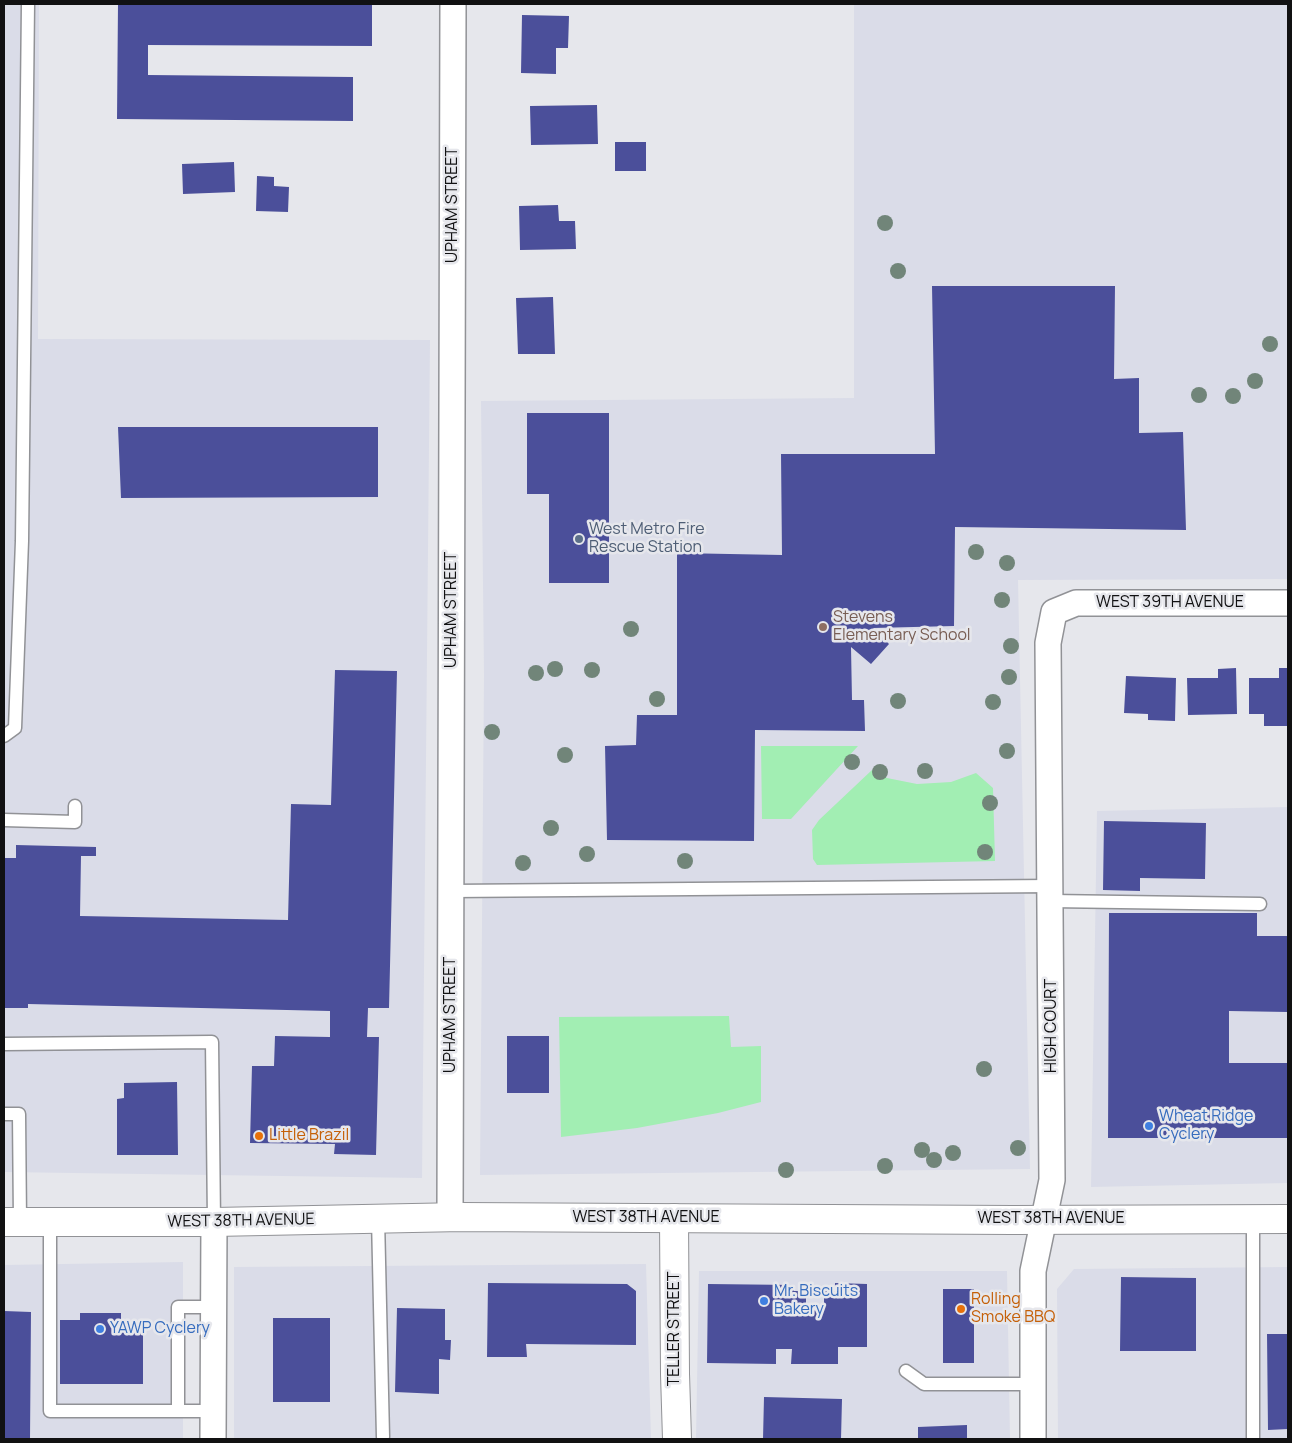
<!DOCTYPE html>
<html>
<head>
<meta charset="utf-8">
<style>
	body { margin:0 }
	#map { position:relative; width:1292px; height:1443px; overflow:hidden; background:#e6e7ec; font-family:Manrope,sans-serif }
	canvas { display:block }
	.frame { position:absolute; inset:0; border:5px solid #111112; pointer-events:none }
</style>
</head>
<body>
<div id="map">
<canvas width="1292" height="1443"></canvas>
<div class="frame"></div>
</div>
<script>
const ctx = document.querySelector('canvas').getContext('2d');
ctx.lineJoin = 'round';
function fill(path, color) {
  ctx.fillStyle = color;
  ctx.fill(path, 'evenodd');
}
function poly(rows) {
  const path = new Path2D();
  for (const r of rows) {
    path.moveTo(r[0], r[1]);
    for (let i = 2; i < r.length; i += 2) path.lineTo(r[i], r[i + 1]);
  }
  return path;
}
function trace(path, color, width, dash) {
  ctx.strokeStyle = color;
  ctx.lineWidth = width;
  ctx.lineCap = dash ? 'butt' : 'round';
  ctx.setLineDash(dash || []);
  ctx.stroke(path);
}
function label(font, color, halo, rows, align = 'center') {
  ctx.font = font + ' Manrope,sans-serif';
  ctx.lineWidth = 5;
  ctx.setLineDash([]);
  ctx.textBaseline = 'middle';
  ctx.strokeStyle = halo;
  ctx.fillStyle = color;
  for (const [text, x, y, turn = 0] of rows) {
    ctx.save();
    ctx.translate(x, y);
    ctx.rotate((+turn || 0) * Math.PI / 180);
    ctx.textAlign = isNaN(turn) ? turn : align;
    if (halo) ctx.strokeText(text, 0, 0);
    ctx.fillText(text, 0, 0);
    ctx.restore();
  }
}
const built = poly([
	[4,4,39,4,38,339,430,340,422,1178,4,1172],
	[854,4,1288,4,1288,579,1018,580,1030,1169,480,1175,484,675,481,401,854,398],
	[1288,807,1288,1183,1091,1187,1097,811],
	[183,1262,183,1439,4,1439,4,1265],
	[646,1264,651,1439,234,1439,234,1267],
	[1288,1267,1288,1439,1058,1439,1057,1289,1074,1269],
	[699,1271,1007,1271,1010,1439,696,1439]
]);
const green = poly([
	[761,746,858,746,791,819,762,819],
	[872,770,887,778,917,784,951,782,976,773,993,788,995,861,817,865,813,859,812,830,819,820],
	[729,1016,731,1047,761,1046,761,1102,718,1113,637,1128,561,1137,559,1017]
]);
const building = poly([
	[118,4,372,4,372,46,148,45,148,75,353,77,353,121,117,119],
	[522,15,569,16,568,48,556,48,556,74,521,73],
	[597,105,598,144,531,145,530,106],
	[615,142,646,142,646,171,615,171],
	[234,162,235,192,183,194,182,164],
	[257,176,274,177,274,186,289,187,288,212,256,211],
	[558,205,559,221,575,221,576,249,520,250,519,206],
	[932,286,1115,286,1114,379,1139,378,1139,433,1183,432,1186,530,955,527,954,626,873,628,889,644,871,664,851,647,852,700,864,700,865,731,755,730,754,841,607,840,605,746,636,745,637,715,677,715,677,553,782,555,781,454,935,454],
	[553,297,555,354,518,354,516,298],
	[527,413,609,413,609,583,549,583,549,494,527,494],
	[118,427,378,427,378,497,121,498],
	[1236,668,1237,714,1188,715,1187,678,1218,678,1218,669],
	[1279,668,1288,668,1288,726,1264,726,1264,714,1249,714,1249,678,1279,678],
	[335,670,397,671,389,1008,368,1008,367,1037,379,1037,376,1155,334,1154,335,1144,250,1143,252,1066,274,1066,275,1036,330,1037,330,1011,28,1004,28,1008,4,1008,4,858,16,858,16,845,96,847,96,856,81,856,80,916,288,920,291,804,331,805],
	[1126,676,1176,678,1175,721,1148,720,1148,714,1124,713],
	[1104,821,1206,823,1205,879,1140,878,1140,891,1103,890],
	[1109,913,1257,913,1257,936,1288,936,1288,1012,1229,1011,1229,1063,1288,1063,1288,1138,1108,1138],
	[507,1036,549,1036,549,1093,507,1093],
	[177,1082,178,1155,117,1155,117,1099,124,1098,124,1083],
	[1121,1277,1196,1278,1196,1351,1120,1351],
	[488,1283,627,1284,636,1291,636,1345,526,1344,527,1357,487,1357],
	[835,1283,867,1284,867,1347,838,1347,838,1364,791,1364,792,1349,776,1349,776,1364,707,1363,708,1284,794,1285,794,1291,806,1291,806,1310,824,1311,824,1291,835,1291],
	[943,1289,974,1289,974,1363,943,1363],
	[397,1308,445,1309,445,1340,451,1340,450,1360,439,1359,439,1394,395,1392],
	[4,1311,31,1312,30,1439,4,1439],
	[80,1313,121,1313,121,1322,143,1322,143,1384,60,1384,60,1320,80,1320],
	[273,1318,330,1318,330,1402,273,1402],
	[1267,1334,1288,1334,1288,1429,1268,1430],
	[764,1397,842,1399,841,1439,763,1439],
	[967,1425,967,1439,918,1439,918,1427]
]);
const service = poly([
	[4,736,15,728,22,541,28,4],
	[4,820,75,822,75,806],
	[452,891,1051,886],
	[1051,901,1260,904],
	[4,1044,212,1042,214,1222],
	[4,1114,19,1114,20,1222],
	[378,1218,383,1437],
	[50,1222,50,1411,213,1411],
	[906,1371,924,1384,1033,1384],
	[178,1410,178,1307,213,1307],
	[1253,1439,1253,1219]
]);
const minor = poly([
	[450,1217,453,4],
	[213,1439,214,1222],
	[1033,1439,1033,1271,1052,1180,1048,643,1054,612,1076,603,1288,603]
]);
const tertiary = poly([
	[674,1218,675,1374,677,1439]
]);
const secondary = poly([
	[4,1222,214,1222,462,1217,1013,1220,1288,1219]
]);
const trees = [
	[885,223],
	[898,271],
	[1270,344],
	[1255,381],
	[1199,395],
	[1233,396],
	[976,552],
	[1007,563],
	[1002,600],
	[631,629],
	[1011,646],
	[555,669],
	[592,670],
	[536,673],
	[1009,677],
	[657,699],
	[898,701],
	[993,702],
	[492,732],
	[1007,751],
	[565,755],
	[852,762],
	[925,771],
	[880,772],
	[990,803],
	[551,828],
	[985,852],
	[587,854],
	[685,861],
	[523,863],
	[984,1069],
	[1018,1148],
	[922,1150],
	[953,1153],
	[934,1160],
	[885,1166],
	[786,1170]
];
const markers = [
	[579,539,5,"#5c6f8a"],
	[823,627,5,"#8d6e63"],
	[1149,1126,5,"#3f7fe0"],
	[259,1136,5,"#e8710a"],
	[764,1301,5,"#3f7fe0"],
	[961,1309,5,"#e8710a"],
	[100,1329,5,"#3f7fe0"]
];
const streetNames = [
	["UPHAM STREET",453,205,-90],
	["WEST 39TH AVENUE",1170,603],
	["UPHAM STREET",452,610,-90],
	["UPHAM STREET",451,1015,-90],
	["HIGH COURT",1052,1026,-90],
	["WEST 38TH AVENUE",646,1218],
	["WEST 38TH AVENUE",1051,1219],
	["WEST 38TH AVENUE",241,1221,-1],
	["TELLER STREET",675,1329,-90]
];
const serviceNames = [
	["West Metro Fire",589,530],
	["Rescue Station",589,548]
];
const educationNames = [
	["Stevens",833,618],
	["Elementary School",833,636]
];
const shopNames = [
	["Wheat Ridge",1159,1117],
	["Cyclery",1159,1135],
	["Mr. Biscuits",774,1292],
	["Bakery",774,1310],
	["YAWP Cyclery",110,1329]
];
const foodNames = [
	["Little Brazil",269,1136],
	["Rolling",971,1300],
	["Smoke BBQ",971,1318]
];
fill(built, '#dadce8');
fill(green, '#a2eeb3');
fill(building, '#4b4f9a');
trace(service, '#919296', 15);
trace(minor, '#919296', 28);
trace(tertiary, '#919296', 30);
trace(secondary, '#919296', 30);
trace(service, '#fff', 12);
trace(minor, '#fff', 25);
trace(tertiary, '#fff', 28);
trace(secondary, '#fff', 28);
ctx.fillStyle = '#718579';
for (const [x, y] of trees) {
  ctx.beginPath();
  ctx.arc(x, y, 8, 0, 2 * Math.PI);
  ctx.fill();
}
for (const [x, y, r, color] of markers) {
  const dot = new Path2D();
  dot.arc(x, y, r, 0, 2 * Math.PI);
  ctx.fillStyle = color;
  ctx.fill(dot);
  trace(dot, '#e6e7ec', 2);
}
label('16px', '#111112', '#e6e7ec', streetNames);
label('16px', '#4e5e75', '#e6e7ec', serviceNames, 'left');
label('16px', '#785e54', '#e6e7ec', educationNames, 'left');
label('16px', '#366cbe', '#e6e7ec', shopNames, 'left');
label('16px', '#c56008', '#e6e7ec', foodNames, 'left');
</script>
</body>
</html>
